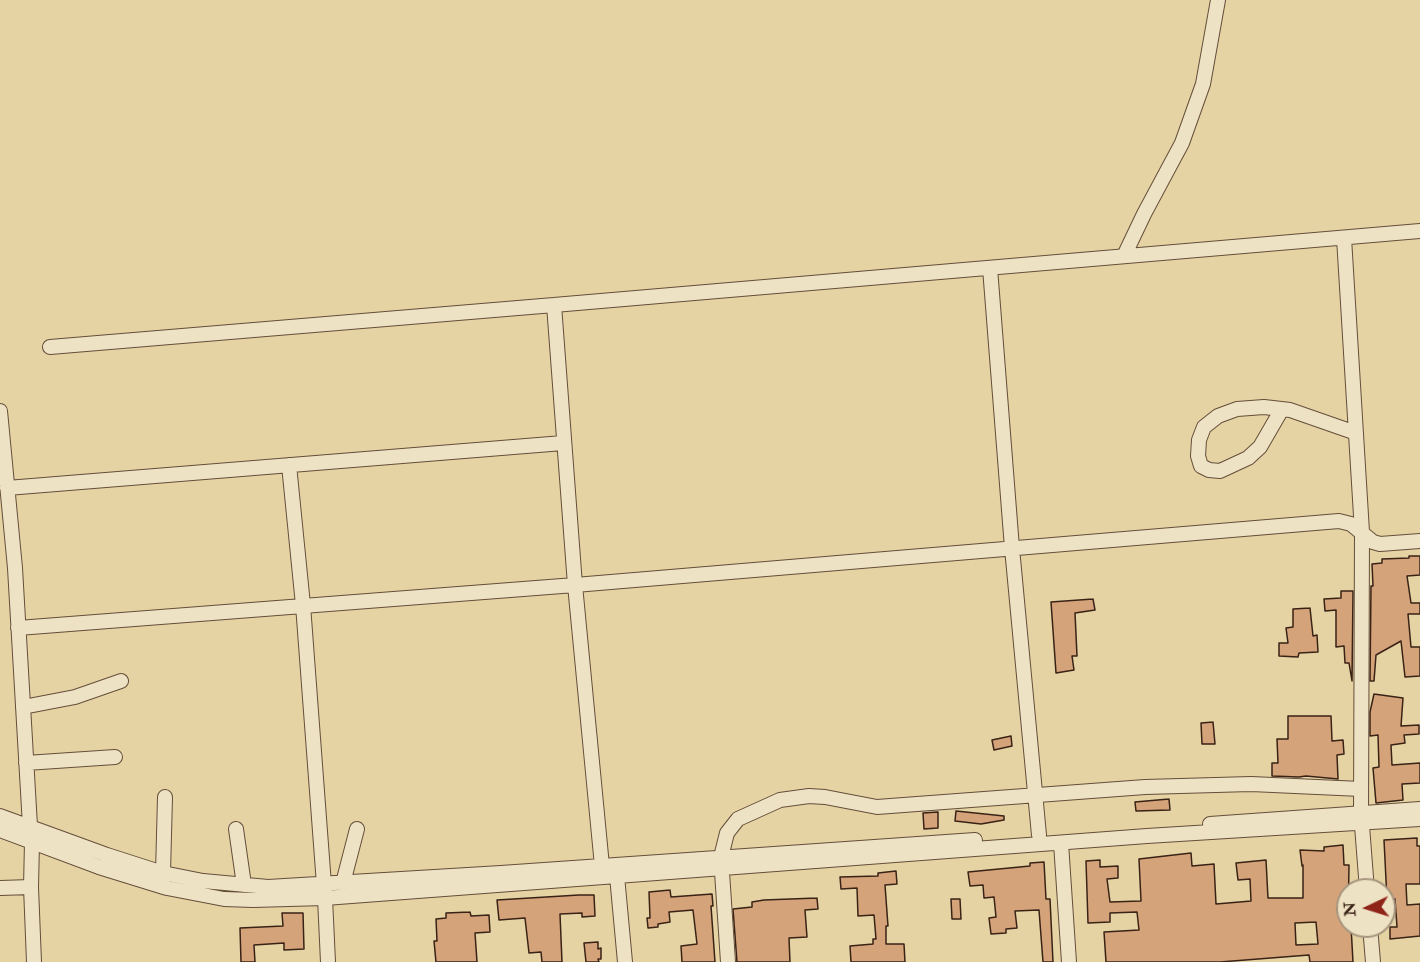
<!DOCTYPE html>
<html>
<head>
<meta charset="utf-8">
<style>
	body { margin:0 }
	#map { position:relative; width:1420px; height:962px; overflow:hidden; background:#e5d3a4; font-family:"IM FELL Double Pica",serif }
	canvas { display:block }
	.north { position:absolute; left:1336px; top:878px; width:60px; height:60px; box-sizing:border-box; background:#eee2c4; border:2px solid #a6957e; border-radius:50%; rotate:266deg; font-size:16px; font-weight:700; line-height:24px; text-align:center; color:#392216 }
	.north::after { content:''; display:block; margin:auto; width:21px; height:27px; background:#8f2418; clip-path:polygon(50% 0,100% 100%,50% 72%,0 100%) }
</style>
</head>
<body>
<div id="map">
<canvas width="1420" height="962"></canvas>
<div class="north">N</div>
</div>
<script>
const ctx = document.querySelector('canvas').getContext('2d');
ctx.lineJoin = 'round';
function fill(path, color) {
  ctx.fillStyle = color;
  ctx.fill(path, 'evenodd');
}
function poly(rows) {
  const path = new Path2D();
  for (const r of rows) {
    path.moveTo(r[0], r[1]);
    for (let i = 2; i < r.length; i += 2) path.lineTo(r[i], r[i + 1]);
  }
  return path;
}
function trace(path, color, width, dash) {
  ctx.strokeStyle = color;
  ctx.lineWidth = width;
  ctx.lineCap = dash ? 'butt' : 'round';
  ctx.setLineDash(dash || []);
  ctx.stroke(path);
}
const building = poly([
	[1409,556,1420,556,1420,575,1407,576,1411,603,1420,603,1420,614,1408,614,1411,647,1420,647,1420,676,1405,677,1401,641,1376,655,1374,681,1370,681,1371,586,1373,586,1372,564,1382,563,1382,559,1409,558,1409,556],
	[1341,591,1353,591,1352,681,1349,663,1345,663,1344,646,1336,647,1336,610,1325,611,1324,599,1341,598,1341,591],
	[1093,599,1095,610,1075,613,1077,656,1072,656,1074,670,1056,673,1051,602,1093,599],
	[1310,608,1313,636,1317,635,1318,652,1299,653,1298,657,1279,656,1279,643,1288,643,1286,628,1293,627,1293,609,1310,608],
	[1374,694,1403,698,1401,726,1419,725,1419,734,1404,735,1405,743,1391,745,1392,765,1420,763,1420,783,1402,784,1403,800,1376,803,1373,768,1379,767,1378,735,1370,736,1370,712,1374,694],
	[1288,716,1331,716,1332,741,1343,740,1344,754,1337,755,1338,779,1306,776,1299,777,1272,776,1272,763,1278,763,1277,739,1288,739,1288,716],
	[1213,722,1215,744,1202,744,1201,723,1213,722],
	[1011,736,1012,746,994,750,992,740,1011,736],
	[1169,799,1170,810,1136,811,1135,802,1169,799],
	[956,811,1004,816,1004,820,981,824,955,821,956,811],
	[938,812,938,828,924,829,923,813,938,812],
	[1417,838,1417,846,1420,846,1420,884,1406,884,1407,905,1420,904,1420,936,1390,939,1390,927,1397,927,1395,899,1387,900,1384,840,1417,838],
	[1343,845,1344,865,1349,865,1348,926,1351,926,1353,962,1310,962,1309,955,1220,962,1106,962,1104,932,1139,930,1137,912,1110,913,1110,922,1088,923,1086,861,1100,860,1100,867,1118,866,1118,878,1107,879,1110,902,1141,901,1139,859,1191,853,1192,866,1214,864,1216,904,1251,901,1250,879,1238,880,1236,863,1266,860,1268,898,1303,898,1303,865,1302,866,1300,850,1324,851,1324,847,1343,845],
	[1316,922,1318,944,1296,945,1295,923,1316,922],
	[1044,862,1046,899,1050,899,1053,962,1043,962,1039,910,1015,911,1017,928,1006,929,1006,933,991,934,989,918,996,917,994,897,984,898,983,885,970,886,968,872,1030,866,1030,863,1044,862],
	[896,871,897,884,885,885,888,926,886,926,886,944,904,944,905,962,851,962,850,946,873,944,873,939,876,939,874,915,858,916,857,888,841,889,840,877,878,876,878,873,896,871],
	[670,890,671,897,712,894,713,906,711,906,715,962,682,962,681,946,697,944,693,910,669,912,670,922,658,924,658,927,648,928,647,918,650,918,649,892,670,890],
	[579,895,594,895,595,916,582,917,582,913,560,914,562,962,542,962,541,952,529,953,525,918,499,920,497,900,579,895],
	[817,898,818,909,805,910,807,937,789,938,790,962,737,962,733,909,752,907,752,902,764,900,817,898],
	[951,899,960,899,961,919,952,919,951,899],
	[470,912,471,916,489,915,490,932,475,933,477,962,436,962,434,941,437,941,436,919,446,918,446,913,470,912],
	[282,913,303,913,304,949,284,950,284,943,254,945,255,962,241,962,240,928,283,926,282,913],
	[598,942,598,949,601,948,601,959,598,959,599,962,586,962,584,943,598,942]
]);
const minor = poly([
	[1344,238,1362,532,1361,813,1367,890],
	[1124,256,1144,214,1182,143,1203,84,1218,0],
	[990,268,1012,548,1039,835],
	[554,305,1420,231],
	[50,347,554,305,575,585,602,866],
	[1282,409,1260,447,1248,458,1220,471,1209,470,1201,466,1198,456,1199,440,1204,427,1218,416,1237,409,1264,407,1290,410,1356,433],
	[0,411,15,568,30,826],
	[289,465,303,605,325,898,328,962],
	[7,488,563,443],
	[18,628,575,585,1339,521,1351,524,1373,542,1380,544,1420,541],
	[23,707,75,697,121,681],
	[26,763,115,757],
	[0,816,107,855,163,873,203,881,268,887,501,873,975,840],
	[1210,824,1420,809],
	[236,829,244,885],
	[0,830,99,867,167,888,224,899,253,900,325,898,1147,836,1420,819],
	[32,842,31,887,34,962],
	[1061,843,1069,962],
	[163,873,165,797],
	[617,876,625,962],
	[343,883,357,829],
	[0,888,31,887],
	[1370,926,1373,962],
	[728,962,721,857,727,833,738,819,780,800,809,796,825,797,877,807,1145,787,1251,784,1361,789]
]);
fill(building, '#d5a379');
trace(building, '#392216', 1.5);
trace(minor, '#644e3a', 16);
trace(minor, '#eee2c4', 14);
</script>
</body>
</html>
